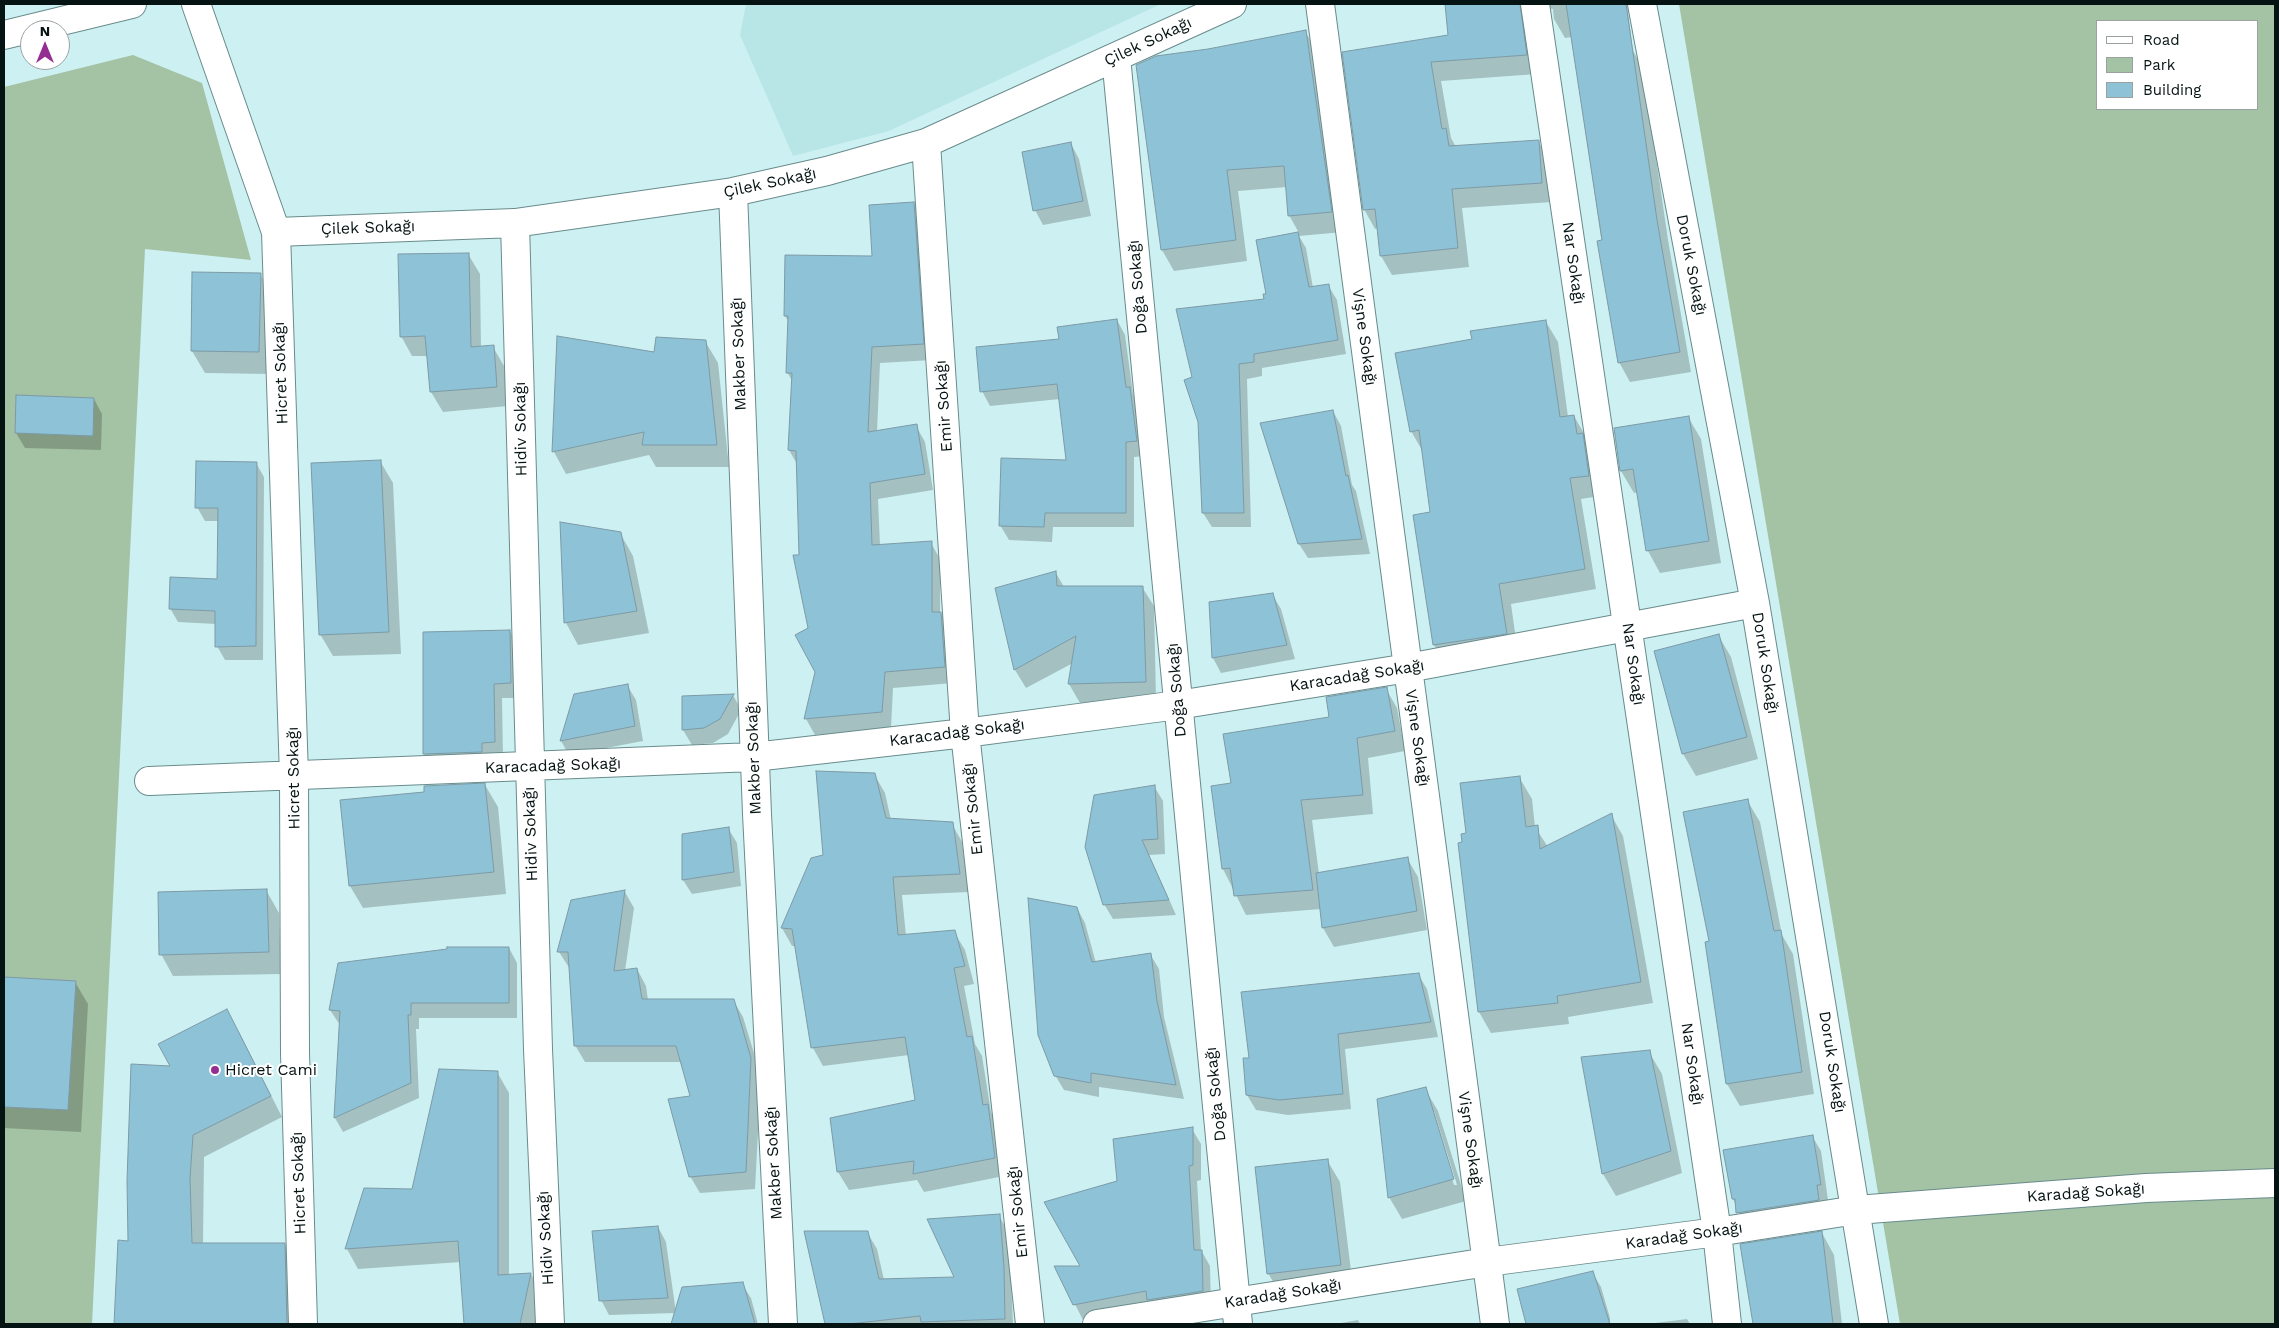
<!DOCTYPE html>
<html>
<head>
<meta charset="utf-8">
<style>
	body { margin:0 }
	#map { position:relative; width:2279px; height:1328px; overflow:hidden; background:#cdf1f2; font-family:"Work Sans",sans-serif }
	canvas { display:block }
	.frame { position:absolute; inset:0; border:5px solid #061313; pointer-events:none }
	.legend { position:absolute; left:2096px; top:20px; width:162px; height:90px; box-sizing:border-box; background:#fff; border:1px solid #9ba1a1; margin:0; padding:6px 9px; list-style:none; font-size:15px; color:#061313 }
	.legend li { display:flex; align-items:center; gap:10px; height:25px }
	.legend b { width:25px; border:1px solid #9ba1a1 }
	.north { position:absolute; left:20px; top:20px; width:50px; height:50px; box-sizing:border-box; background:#fff; border:1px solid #9ba1a1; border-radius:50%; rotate:0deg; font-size:14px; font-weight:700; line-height:20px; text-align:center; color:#061313 }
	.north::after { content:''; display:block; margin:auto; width:18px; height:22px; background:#952e92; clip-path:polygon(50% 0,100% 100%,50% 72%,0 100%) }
</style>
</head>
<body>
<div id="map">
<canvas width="2279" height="1328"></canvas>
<div class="frame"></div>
<ul class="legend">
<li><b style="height:6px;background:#fff"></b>Road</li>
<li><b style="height:14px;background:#a4c2a4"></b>Park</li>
<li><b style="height:14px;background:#8ec2d6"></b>Building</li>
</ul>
<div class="north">N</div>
</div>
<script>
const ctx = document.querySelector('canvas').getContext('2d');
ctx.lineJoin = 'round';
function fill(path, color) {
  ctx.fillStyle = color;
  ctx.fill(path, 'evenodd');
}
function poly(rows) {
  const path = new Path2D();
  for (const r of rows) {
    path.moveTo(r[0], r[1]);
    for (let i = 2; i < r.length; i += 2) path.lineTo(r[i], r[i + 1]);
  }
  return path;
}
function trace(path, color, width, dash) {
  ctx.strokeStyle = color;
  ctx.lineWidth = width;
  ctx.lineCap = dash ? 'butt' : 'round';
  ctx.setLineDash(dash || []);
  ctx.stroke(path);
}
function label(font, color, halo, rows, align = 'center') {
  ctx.font = font + ' "Work Sans",sans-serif';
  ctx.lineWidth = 4;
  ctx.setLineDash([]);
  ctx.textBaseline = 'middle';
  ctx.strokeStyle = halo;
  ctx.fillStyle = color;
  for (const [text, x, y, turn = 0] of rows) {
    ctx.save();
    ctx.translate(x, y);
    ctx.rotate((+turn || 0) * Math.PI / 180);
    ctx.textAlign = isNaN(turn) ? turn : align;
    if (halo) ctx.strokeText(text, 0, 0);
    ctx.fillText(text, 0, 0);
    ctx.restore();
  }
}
const built = poly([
	[746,4,1161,4,889,131,793,156,740,35]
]);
const green = poly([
	[1679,4,2275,4,2275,1324,1900,1324],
	[2098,21,2258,21,2258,109,2098,109],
	[133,55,202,83,251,260,145,249,92,1324,4,1324,4,87]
]);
const shadow = poly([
	[1447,4,1627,4,1633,51,1643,68,1668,240,1691,372,1630,382,1619,362,1572,37,1565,38,1554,19,1553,9,1545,8,1537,74,1441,81,1451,138,1456,147,1538,141,1549,160,1552,202,1462,208,1469,267,1392,275,1381,256,1378,228,1375,229,1364,209,1343,53,1449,36],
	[1305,31,1317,52,1343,232,1299,236,1306,248,1313,288,1328,285,1337,300,1346,354,1262,368,1262,376,1247,379,1251,527,1212,527,1203,513,1199,422,1194,378,1266,300,1268,295,1257,241,1299,233,1289,215,1287,187,1238,191,1247,261,1174,271,1162,250,1138,65],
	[1071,144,1079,159,1091,216,1043,225,1035,210],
	[914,204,923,220,932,360,880,363,877,432,916,426,925,442,933,490,878,499,880,545,931,543,940,559,940,612,950,629,953,683,893,688,891,728,815,735,806,719,817,672,800,556,797,464,789,450,793,382,787,372,789,322,785,316,786,256,874,258],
	[468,254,480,274,481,348,493,347,504,366,508,406,443,412,431,392,428,356,412,356,401,336],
	[260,274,273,296,271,374,205,373,192,351],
	[1117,320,1125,335,1133,394,1138,403,1145,456,1134,457,1134,527,1053,527,1052,542,1009,540,1000,525,1067,462,1060,399,990,406,982,391,1060,340],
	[1546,322,1558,342,1568,417,1574,416,1586,437,1600,496,1581,499,1596,589,1511,604,1518,654,1446,665,1434,645,1432,513,1423,452,1411,431,1473,340],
	[559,337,655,354,705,341,718,363,729,467,656,467,649,455,566,474,554,452],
	[17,397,94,399,102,414,101,450,25,448,16,433],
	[1333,411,1341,426,1352,485,1356,491,1370,554,1308,558,1299,544],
	[1688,417,1701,439,1721,563,1660,573,1648,551,1638,492,1634,493,1621,471],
	[380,461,393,483,401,654,333,656,320,634],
	[256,463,264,477,263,660,225,660,217,646,216,624,178,622,170,608,218,580,219,521,205,521,197,507],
	[620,533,633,556,649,633,578,645,566,623],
	[1056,573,1064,587,1142,587,1154,606,1156,700,1080,703,1069,684,1073,663,1026,688,1015,670,996,589],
	[1272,594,1281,609,1295,659,1221,673,1213,658,1211,603],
	[510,631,518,646,519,698,502,698,503,757,433,769,424,754,424,633],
	[1718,635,1731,657,1758,759,1696,776,1683,754],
	[627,685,636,700,643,741,569,755,561,741],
	[1386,689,1397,708,1405,751,1368,758,1373,814,1312,820,1319,874,1407,858,1418,877,1427,930,1334,947,1323,928,1321,909,1246,915,1223,869,1213,787,1232,784,1331,718],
	[733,695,741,710,728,734,713,743,692,745,683,730,683,697],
	[874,774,885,793,891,820,952,824,962,842,969,892,902,895,906,936,954,932,965,950,974,984,964,986,975,1044,982,1056,991,1112,997,1124,1004,1176,924,1192,917,1180,849,1190,838,1172,916,1101,909,1055,823,1066,813,1048,796,946,792,946,782,928],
	[1519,777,1532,799,1535,827,1548,847,1611,815,1623,836,1653,1003,1568,1017,1569,1024,1491,1033,1479,1012,1463,843,1467,834],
	[485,785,498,807,506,894,363,908,350,886,425,794],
	[1154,786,1163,801,1165,854,1149,855,1176,915,1113,919,1104,904],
	[1747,800,1760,822,1782,935,1793,954,1814,1094,1740,1106,1727,1084,1710,942],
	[728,828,737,843,741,886,692,894,683,880],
	[266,890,279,913,281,974,173,976,161,954],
	[625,892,634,908,625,971,637,969,646,986,648,1000,733,1000,743,1017,761,1076,755,1189,700,1193,690,1176,691,1097,682,1062,585,1062,575,1045,570,969,559,952],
	[1077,908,1085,923,1096,963,1150,954,1159,969,1164,1017,1184,1099,1099,1087,1099,1097,1064,1090,1055,1075],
	[509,948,517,963,517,1018,419,1018,419,1029,416,1029,419,1098,343,1132,335,1118,340,1025,330,1010,339,964],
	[1418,974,1427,989,1438,1037,1345,1049,1351,1109,1288,1115,1256,1110,1247,1095,1250,1059],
	[4,978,75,982,88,1004,81,1132,4,1128],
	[239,1032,282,1117,204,1157,203,1244,284,1244,297,1265,298,1324,115,1324,119,1242,129,1242,172,1067],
	[1649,1052,1662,1074,1682,1173,1616,1196,1603,1174,1583,1058],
	[497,1072,509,1093,509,1276,531,1274,542,1295,536,1324,465,1324,461,1262,358,1269,347,1249,365,1190,413,1190],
	[1425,1089,1438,1111,1466,1201,1402,1219,1389,1197],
	[1432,1111,1434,1111,1457,1185,1454,1185],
	[1192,1129,1201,1144,1201,1180,1197,1181,1201,1250,1210,1266,1211,1306,1152,1307,1083,1320,1056,1267,1082,1267,1119,1182],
	[1812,1136,1821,1151,1828,1200,1825,1200,1827,1215,1746,1228,1733,1199],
	[1327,1160,1340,1182,1353,1287,1281,1295,1268,1273],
	[999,1216,1009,1233,1013,1324,826,1324,806,1232,867,1232,877,1249,884,1280,956,1278],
	[658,1227,666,1242,676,1313,609,1315,601,1300],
	[1822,1233,1834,1255,1842,1324,1756,1324,1752,1302],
	[1592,1272,1601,1287,1610,1318,1610,1324,1528,1324,1519,1290],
	[742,1284,751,1298,758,1324,673,1324,683,1288],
	[1687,1319,1690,1324,1647,1324],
	[1358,1320,1360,1324,1335,1324]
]);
const building = poly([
	[1445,4,1520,4,1527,55,1431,62,1442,129,1446,128,1449,146,1539,140,1542,183,1452,189,1458,248,1380,256,1375,209,1363,210,1342,52,1448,35,1445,4],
	[1566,4,1626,4,1657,220,1680,352,1618,363,1597,241,1602,240,1566,4],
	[1306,30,1332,212,1288,216,1284,166,1227,170,1236,240,1161,250,1136,65,1156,56,1208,49,1306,30],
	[1071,142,1083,201,1033,211,1022,152,1071,142],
	[914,202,924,344,872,347,868,432,917,424,925,474,870,483,872,545,932,541,932,612,941,612,945,667,885,672,882,712,804,719,815,672,795,635,808,628,793,555,799,555,796,451,788,450,792,373,786,373,788,316,784,316,785,255,872,256,869,205,914,202],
	[1298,232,1309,287,1329,284,1338,340,1254,354,1254,362,1239,364,1244,513,1202,513,1198,422,1184,380,1192,377,1176,309,1264,299,1263,294,1266,294,1256,240,1298,232],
	[469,253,471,347,494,345,497,387,430,392,425,336,400,337,398,254,469,253],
	[192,272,261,273,259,352,191,351,192,272],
	[1117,319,1126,387,1130,387,1137,441,1126,442,1126,513,1045,513,1044,527,999,526,1001,458,1066,460,1057,384,980,392,976,347,1059,339,1057,327,1117,319],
	[1546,320,1560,417,1574,415,1577,434,1583,433,1589,476,1570,478,1585,569,1499,584,1507,634,1433,645,1413,515,1430,512,1419,430,1410,432,1395,353,1472,339,1470,331,1546,320],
	[557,336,654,352,656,337,706,340,717,445,642,445,644,432,552,452,557,336],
	[16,395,94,398,93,436,15,433,16,395],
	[1333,410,1346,476,1348,475,1362,539,1298,544,1260,423,1333,410],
	[1689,416,1709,541,1646,551,1633,469,1620,471,1614,428,1689,416],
	[381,460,389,632,319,635,311,463,381,460],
	[196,461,257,462,256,646,215,647,215,611,169,609,170,577,217,579,218,508,195,508,196,461],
	[560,522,621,532,637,611,564,623,560,522],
	[1056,571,1057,586,1143,586,1146,682,1068,684,1076,636,1014,670,995,588,1056,571],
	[1273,593,1287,645,1212,658,1209,602,1273,593],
	[510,630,511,683,494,684,495,742,482,743,482,752,423,754,423,632,510,630],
	[1719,634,1747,737,1682,754,1654,651,1719,634],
	[628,684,635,726,560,741,574,694,628,684],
	[1387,687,1395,731,1357,738,1363,795,1301,800,1313,890,1234,896,1230,868,1222,869,1211,786,1231,783,1223,734,1329,717,1326,697,1387,687],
	[734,694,720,719,704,728,682,730,682,696,734,694],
	[816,771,875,773,886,818,953,822,960,874,893,877,898,935,955,930,965,966,954,968,967,1037,972,1036,983,1105,988,1104,995,1158,913,1174,914,1161,837,1172,830,1118,915,1100,905,1037,811,1048,792,929,781,928,811,858,823,855,816,771],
	[1520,776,1526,827,1538,825,1540,849,1612,813,1641,982,1557,996,1558,1003,1478,1012,1458,843,1462,842,1461,834,1466,833,1460,783,1520,776],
	[485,783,494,872,349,886,340,800,424,792,424,786,485,783],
	[1155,785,1158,839,1142,840,1169,900,1103,905,1085,847,1094,795,1155,785],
	[1748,799,1774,931,1781,930,1802,1072,1726,1084,1705,942,1709,941,1683,812,1748,799],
	[729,827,734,872,682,880,682,834,729,827],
	[1408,857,1417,911,1322,928,1316,873,1408,857],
	[267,889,269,952,159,955,158,892,267,889],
	[625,890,614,971,637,968,642,999,734,999,751,1058,746,1172,689,1177,668,1099,690,1096,676,1046,574,1046,568,952,557,952,571,900,625,890],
	[1028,898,1077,907,1092,962,1151,953,1157,1001,1176,1085,1091,1073,1091,1083,1054,1076,1038,1035,1028,898],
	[447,947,509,947,509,1003,411,1003,411,1015,408,1015,411,1083,334,1118,340,1011,329,1010,338,963,447,949,447,947],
	[1419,973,1431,1022,1338,1034,1343,1094,1279,1100,1246,1095,1243,1058,1249,1058,1241,992,1419,973],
	[4,977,76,981,68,1110,4,1107,4,977],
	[227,1009,271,1096,193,1135,190,1178,192,1243,285,1243,287,1324,114,1324,118,1240,128,1241,127,1181,131,1064,170,1066,158,1044,227,1009],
	[1650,1050,1671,1151,1602,1174,1581,1057,1650,1050],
	[439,1069,498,1071,498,1275,531,1273,520,1324,464,1324,458,1241,345,1249,364,1188,412,1189,439,1069],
	[1426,1087,1454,1179,1388,1198,1377,1099,1426,1087],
	[1193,1127,1193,1165,1189,1166,1194,1250,1202,1250,1203,1291,1147,1300,1146,1291,1073,1305,1054,1266,1080,1266,1044,1202,1117,1181,1113,1139,1193,1127],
	[1813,1135,1821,1185,1817,1185,1819,1200,1736,1213,1735,1199,1732,1199,1723,1150,1813,1135],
	[1328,1159,1341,1265,1267,1274,1255,1167,1328,1159],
	[1000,1214,1004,1268,1005,1319,921,1322,920,1316,849,1324,825,1324,804,1231,868,1231,879,1279,954,1277,927,1219,1000,1214],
	[658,1226,668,1298,599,1301,592,1231,658,1226],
	[1822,1231,1833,1324,1753,1324,1740,1244,1822,1231],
	[1593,1271,1610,1324,1526,1324,1517,1289,1593,1271],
	[743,1282,755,1324,671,1324,682,1287,743,1282]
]);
const minor = poly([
	[196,4,276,232,294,776,295,1053,303,1324],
	[1320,4,1495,1324],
	[1535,4,1717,1232,1727,1324],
	[1642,4,1755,603,1874,1324],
	[1116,57,1238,1324],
	[926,143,965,733,1030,1324],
	[733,192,757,814,783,1324],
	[515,223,538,1049,550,1324],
	[276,232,515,223,733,192,827,171,926,143,1232,4],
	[149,781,754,757,965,733,1178,705,1408,668,1755,603],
	[1097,1324,1487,1262,1717,1232,1856,1210,2146,1188,2275,1183]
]);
const tertiary = poly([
	[4,35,132,4]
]);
const markers = [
	[215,1070,5,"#952e92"]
];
const streetNames = [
	["Çilek Sokağı",1148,42,-25],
	["Çilek Sokağı",770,183,-12],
	["Çilek Sokağı",368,228,-2],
	["Nar Sokağı",1573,263,82],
	["Doruk Sokağı",1691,265,79],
	["Doğa Sokağı",1138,287,-95],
	["Vişne Sokağı",1364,337,82],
	["Makber Sokağı",739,354,-92],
	["Hicret Sokağı",281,373,-92],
	["Emir Sokağı",944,406,-94],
	["Hidiv Sokağı",521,429,-91],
	["Doruk Sokağı",1765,663,81],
	["Nar Sokağı",1633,664,82],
	["Karacadağ Sokağı",1357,676,-9],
	["Doğa Sokağı",1177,690,-95],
	["Karacadağ Sokağı",957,733,-7],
	["Vişne Sokağı",1417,738,82],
	["Makber Sokağı",754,758,-92],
	["Karacadağ Sokağı",553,766,-2],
	["Hicret Sokağı",294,778,-91],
	["Emir Sokağı",973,809,-96],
	["Hidiv Sokağı",531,834,-92],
	["Doruk Sokağı",1832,1062,81],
	["Nar Sokağı",1692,1064,82],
	["Doğa Sokağı",1216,1094,-96],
	["Vişne Sokağı",1470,1140,82],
	["Makber Sokağı",774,1163,-93],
	["Hicret Sokağı",299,1183,-92],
	["Karadağ Sokağı",2086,1193,-4],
	["Emir Sokağı",1018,1212,-96],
	["Karadağ Sokağı",1684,1236,-8],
	["Hidiv Sokağı",546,1238,-93],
	["Karadağ Sokağı",1283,1294,-9]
];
const poiNames = [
	["Hicret Cami",225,1070]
];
fill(built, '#b8e6e7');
fill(green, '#a4c2a4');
fill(shadow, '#0003');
fill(building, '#8ec2d6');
trace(building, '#7c9aa6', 1);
trace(minor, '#698b8c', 30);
trace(tertiary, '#698b8c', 30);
trace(minor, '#fff', 28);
trace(tertiary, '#fff', 28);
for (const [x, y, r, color] of markers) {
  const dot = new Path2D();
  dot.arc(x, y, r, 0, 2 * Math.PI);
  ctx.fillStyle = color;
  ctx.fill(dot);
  trace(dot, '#fff', 2);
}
label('16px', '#061313', '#fff', streetNames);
label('16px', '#061313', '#fff', poiNames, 'left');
</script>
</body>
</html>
